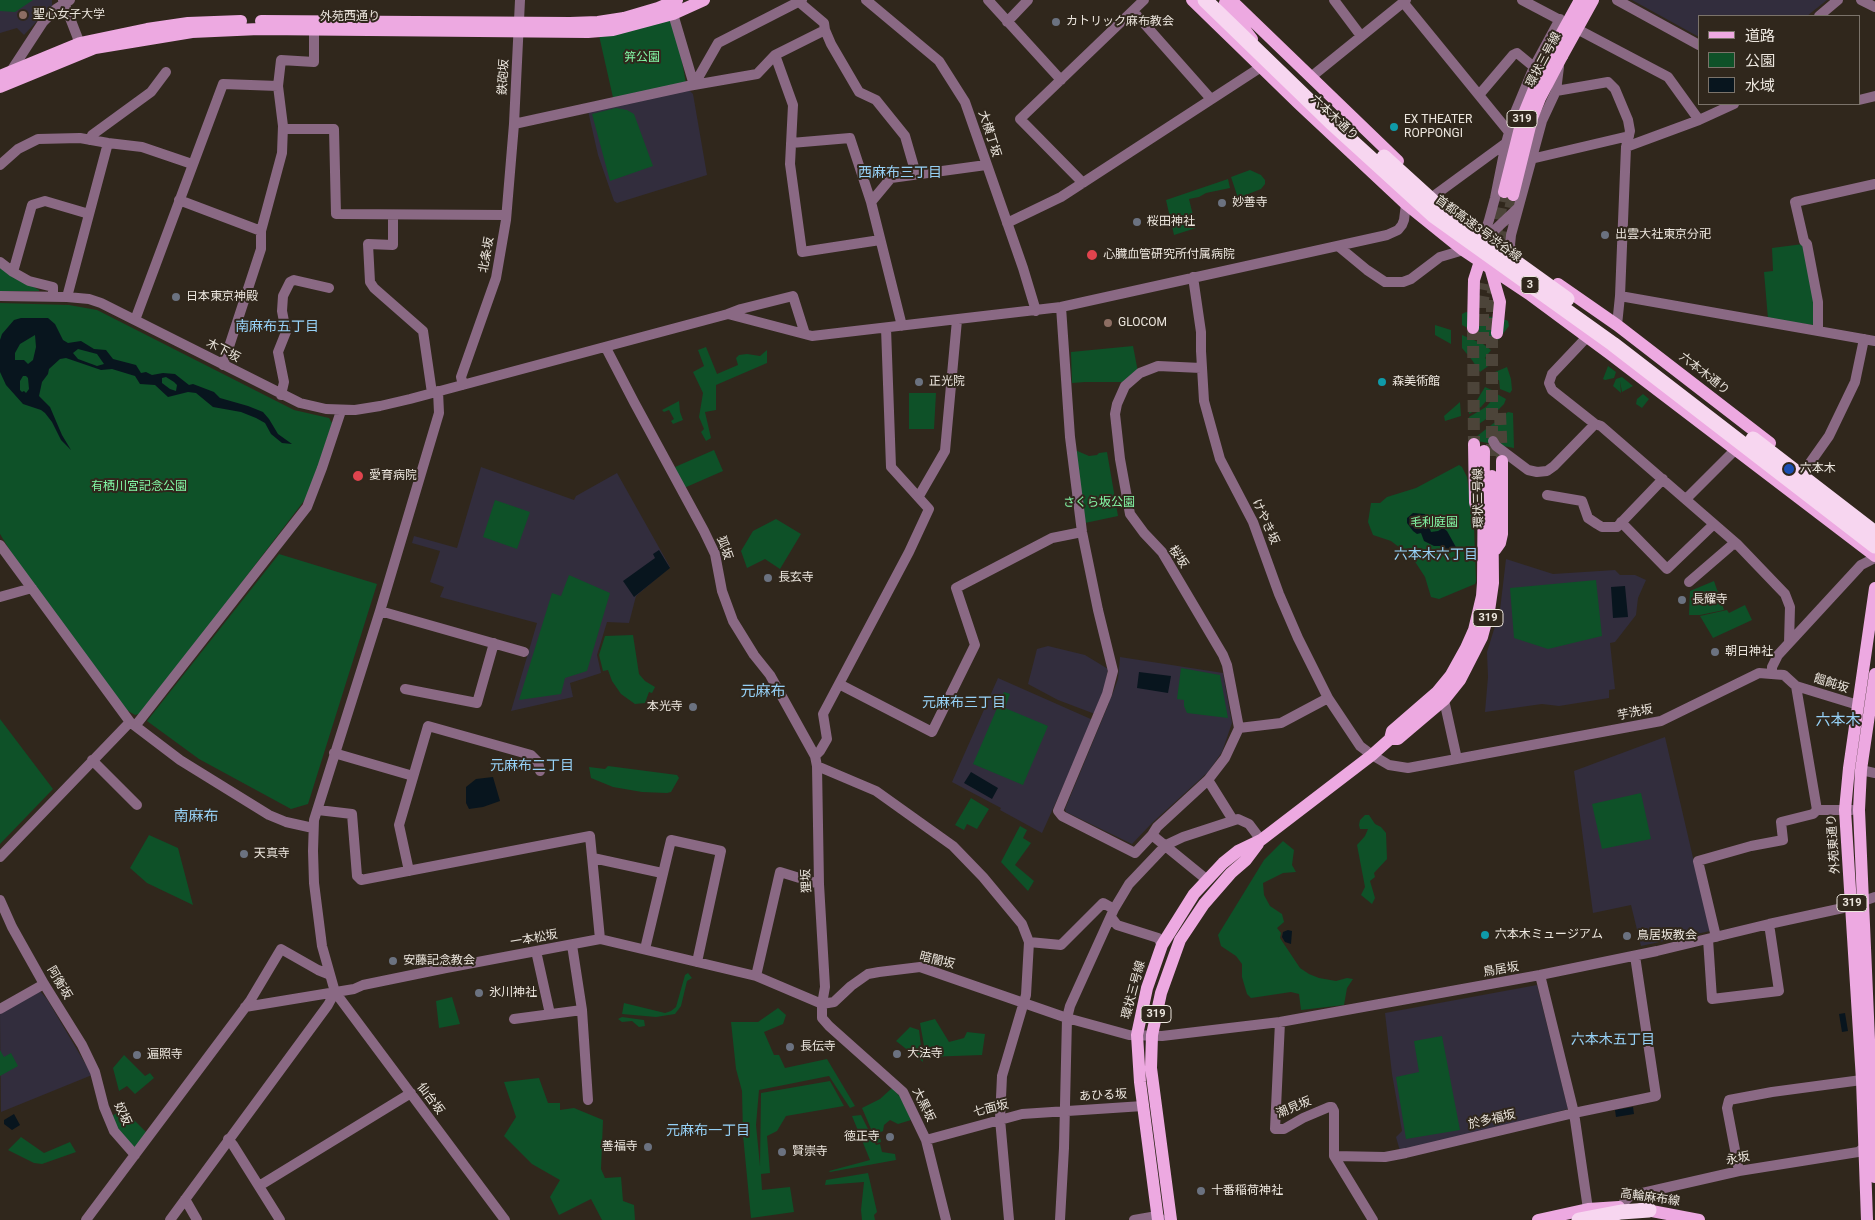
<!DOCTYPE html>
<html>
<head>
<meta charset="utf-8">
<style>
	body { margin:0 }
	#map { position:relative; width:1875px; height:1220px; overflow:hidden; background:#30271c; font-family:Roboto,"Noto Sans JP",sans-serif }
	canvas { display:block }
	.legend { position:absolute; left:1698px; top:15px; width:162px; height:90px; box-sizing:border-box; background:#30271c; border:1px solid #7b736a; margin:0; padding:6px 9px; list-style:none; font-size:15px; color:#ece6de }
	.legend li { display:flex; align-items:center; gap:10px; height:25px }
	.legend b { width:25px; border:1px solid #7b736a }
</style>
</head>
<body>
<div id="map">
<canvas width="1875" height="1220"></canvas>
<ul class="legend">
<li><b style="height:6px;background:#eda9e1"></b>道路</li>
<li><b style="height:14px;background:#0e5128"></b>公園</li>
<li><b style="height:14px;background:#08151e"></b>水域</li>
</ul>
</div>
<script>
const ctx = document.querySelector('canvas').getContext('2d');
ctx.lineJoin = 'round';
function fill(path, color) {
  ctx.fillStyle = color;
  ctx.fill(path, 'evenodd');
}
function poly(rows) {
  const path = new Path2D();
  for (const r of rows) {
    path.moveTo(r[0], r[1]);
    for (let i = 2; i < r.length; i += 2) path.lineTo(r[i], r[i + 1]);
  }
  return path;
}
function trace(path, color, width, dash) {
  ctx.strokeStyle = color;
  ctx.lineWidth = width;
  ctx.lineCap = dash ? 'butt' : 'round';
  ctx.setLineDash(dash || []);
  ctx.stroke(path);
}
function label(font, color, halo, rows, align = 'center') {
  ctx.font = font + ' Roboto,"Noto Sans JP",sans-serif';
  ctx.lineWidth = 4;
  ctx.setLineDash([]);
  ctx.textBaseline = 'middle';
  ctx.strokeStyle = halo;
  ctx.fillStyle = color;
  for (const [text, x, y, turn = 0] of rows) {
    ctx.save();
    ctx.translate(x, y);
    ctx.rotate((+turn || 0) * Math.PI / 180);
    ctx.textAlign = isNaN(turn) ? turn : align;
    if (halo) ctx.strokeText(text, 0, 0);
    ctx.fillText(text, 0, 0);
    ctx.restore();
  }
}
const education = poly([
	[0,0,52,0,52,10,38,20,24,35,17,28,0,33],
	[1632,0,1827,0,1807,16,1699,16,1699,37],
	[688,89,693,94,707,175,617,203,614,201,598,155,588,111],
	[481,467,574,500,576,496,617,473,670,567,636,596,629,623,607,622,597,655,601,673,570,683,573,697,511,711,537,623,440,597,444,587,430,582,440,551,412,543,414,536,457,548],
	[1506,559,1553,574,1615,570,1620,575,1635,575,1646,580,1638,598,1636,615,1615,642,1610,643,1615,689,1609,690,1609,698,1559,706,1542,704,1485,712,1488,677,1487,652,1500,610],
	[1048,646,1085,655,1108,669,1103,696,1111,698,1118,679,1120,657,1223,673,1232,723,1222,752,1208,772,1152,823,1132,844,1066,812,1065,809,1109,703,1100,701,1095,714,1058,700,1028,684,1037,649],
	[998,678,1093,720,1042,833,1000,810,1001,808,952,782],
	[1665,737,1710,931,1641,946,1631,905,1593,913,1574,771],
	[1537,985,1568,1109,1400,1151,1396,1137,1402,1131,1392,1074,1385,1013],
	[39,990,47,999,92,1075,1,1112,0,1013]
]);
const green = poly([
	[0,0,33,0,15,12,0,11],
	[673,14,686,83,614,102,598,31],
	[616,108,627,110,634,114,653,166,610,181,592,114],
	[1250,170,1261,175,1265,180,1265,184,1261,189,1238,198,1231,177],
	[1228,179,1230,188,1206,193,1199,197,1189,199,1196,228,1174,235,1166,200],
	[1803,244,1816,302,1814,325,1768,319,1764,272,1773,271,1772,248],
	[0,267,39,290,39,291,0,291],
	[0,303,69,305,97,310,294,410,329,418,332,423,310,493,142,713,135,715,125,709,14,557,0,534],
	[1466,312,1506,320,1508,321,1509,326,1496,343,1462,325,1462,314],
	[1435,325,1451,330,1451,344,1435,335],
	[1462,335,1483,344,1491,350,1485,358,1491,364,1480,372,1472,360,1462,348],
	[1133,346,1138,372,1124,382,1085,382,1072,383,1071,352],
	[706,347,717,374,738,365,736,358,739,355,747,354,760,356,767,350,767,363,716,385,716,410,705,412,711,438,706,441,701,432,704,429,699,417,703,393,693,372,704,366,698,350],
	[1608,366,1616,372,1614,378,1605,380,1603,379],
	[1507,367,1511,379,1512,390,1510,393,1500,389,1499,380,1488,380,1488,375],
	[1622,377,1633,386,1622,392,1620,381,1621,393,1613,386,1616,379],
	[1485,387,1494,391,1492,394,1481,407,1469,414,1469,409,1474,405],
	[909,393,936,393,934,429,909,429],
	[1497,394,1506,399,1504,404,1495,413,1470,430,1469,417,1486,407],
	[1643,394,1649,399,1642,408,1636,404,1637,399],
	[679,401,680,412,683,420,673,424,671,421,674,419,669,410,664,412,662,410],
	[1460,402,1461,416,1445,421,1444,416],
	[1508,412,1513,413,1514,448,1472,440],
	[714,450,723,471,684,488,675,467],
	[1075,450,1089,456,1097,455,1099,453,1107,452,1118,516,1085,523],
	[1459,465,1462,467,1467,477,1474,526,1476,581,1475,584,1439,599,1431,597,1425,577,1412,557,1391,541,1373,535,1368,522,1371,503,1380,503,1387,497,1416,488],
	[495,500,530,512,517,549,483,537],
	[776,519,801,534,780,569,765,559,747,568,741,551,753,531],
	[279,554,377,584,308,804,291,809,199,759,147,721],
	[569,575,610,593,587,671,565,678,561,694,519,700,552,593,561,596],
	[1596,580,1602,636,1548,649,1514,638,1510,588],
	[1714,581,1724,610,1700,615,1689,615,1690,591],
	[1745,605,1752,620,1713,638,1700,616,1727,610,1729,613],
	[633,635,639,674,645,681,655,687,652,693,649,692,645,703,635,704,621,694,612,681,608,670,603,671,599,655,605,636],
	[1181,668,1220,675,1228,718,1187,713,1184,706,1184,700,1177,699],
	[1004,692,1010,694,1005,708,1048,726,1023,785,973,764],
	[0,719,53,789,0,844],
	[608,766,677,775,679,778,671,792,667,793,642,792,613,787,591,778,589,767,605,769],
	[1641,793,1651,839,1602,849,1592,804],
	[971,798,989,809,977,829,967,824,964,830,955,825],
	[1365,815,1369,815,1375,824,1381,827,1386,833,1387,859,1374,873,1375,877,1370,881,1375,898,1372,904,1361,895,1365,887,1357,845,1365,836,1368,829,1360,829,1359,825,1360,820],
	[1020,826,1027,830,1023,838,1031,843,1015,865,1034,881,1028,891,1001,862],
	[149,835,178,848,193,905,147,883,130,868],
	[1283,841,1294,850,1292,865,1296,872,1283,873,1263,883,1264,895,1270,906,1282,914,1284,922,1277,928,1281,933,1280,938,1300,968,1309,974,1319,978,1336,981,1347,978,1353,979,1347,988,1344,1005,1301,1010,1299,994,1291,992,1251,998,1247,994,1242,977,1242,964,1236,956,1221,946,1218,935,1264,860],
	[688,973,692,978,687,981,681,1006,675,1014,656,1017,622,1014,624,1003,665,1013,671,1011,676,1007,685,975],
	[452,997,460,1024,439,1028,436,1001],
	[778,1008,786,1015,783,1024,764,1032,774,1055,779,1055,785,1068,827,1059,855,1106,850,1108,829,1076,759,1090,756,1125,760,1166,761,1093,830,1081,844,1106,786,1116,777,1131,767,1136,770,1173,761,1174,762,1190,790,1187,794,1212,751,1218,743,1135,742,1091,736,1069,731,1022,758,1022],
	[622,1017,644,1020,645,1026,639,1027,632,1021,622,1022,618,1019],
	[935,1019,949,1042,964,1038,967,1032,985,1034,982,1055,926,1057,920,1023],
	[910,1027,919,1030,923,1062,896,1041],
	[1442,1036,1460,1130,1406,1139,1396,1077,1419,1072,1414,1041],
	[0,1050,4,1057,11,1053,18,1066,0,1076],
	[124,1055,145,1076,150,1073,154,1078,135,1094,127,1086,119,1091,113,1068],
	[539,1078,548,1103,560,1103,560,1110,574,1108,603,1120,601,1169,605,1178,621,1177,623,1201,634,1205,635,1220,602,1220,591,1199,559,1215,550,1197,560,1180,532,1164,504,1136,516,1117,504,1082],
	[892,1088,903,1100,911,1120,898,1124,890,1120,884,1125,883,1131,879,1133,881,1142,877,1143,862,1108,880,1099],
	[123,1109,147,1133,134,1150,118,1132,112,1116],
	[861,1115,876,1145,880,1144,882,1152,895,1154,896,1160,830,1172,829,1171,870,1160,852,1116],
	[21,1137,44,1153,70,1142,76,1152,42,1164,34,1163,8,1150],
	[868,1173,877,1212,874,1215,875,1220,862,1220,861,1210,864,1182,825,1185,826,1180]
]);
const water = poly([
	[21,318,48,318,55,324,63,340,68,343,81,341,94,349,106,350,113,359,136,365,141,373,146,372,152,375,163,373,175,374,189,385,193,384,214,392,220,398,248,406,263,412,269,419,278,434,292,444,282,443,271,434,265,423,256,418,241,412,213,407,196,393,188,392,168,397,155,385,140,384,135,376,112,369,101,370,66,358,60,359,49,369,48,374,42,382,39,396,50,407,62,435,71,450,61,440,52,422,45,413,41,410,23,404,6,385,0,372,0,340,2,334,14,320],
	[35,335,36,347,33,360,28,364,24,360,15,360,15,353,20,344],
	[78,349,97,354,104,364,97,366,78,359,73,353],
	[23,376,26,376,28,378,29,389,26,393,24,391,22,392,20,390,20,381],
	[166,377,174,382,177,385,176,391,170,389,162,383,162,378],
	[1413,513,1425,514,1431,532,1438,531,1443,528,1447,531,1457,549,1449,553,1440,546,1434,546,1424,541,1421,533,1417,534,1413,531,1407,523,1407,518],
	[659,550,670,568,634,597,623,581,655,558,653,554],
	[1625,586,1628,617,1613,618,1611,587],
	[1139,672,1171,676,1168,693,1137,688],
	[971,772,998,788,992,799,964,783],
	[493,777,500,801,483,807,469,809,466,803,466,787,476,779],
	[1288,930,1292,931,1291,944,1285,942,1282,937,1283,932],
	[1845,1013,1848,1031,1842,1032,1839,1014],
	[1633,1107,1634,1114,1616,1117,1615,1110],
	[14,1114,20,1125,12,1130,4,1124,4,1120]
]);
const majorTunnel = poly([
	[1492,255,1504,192],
	[1500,261,1513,195],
	[1473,328,1474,444],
	[1483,344,1483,299,1486,284],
	[1500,413,1502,460],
	[1492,456,1492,298,1495,280]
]);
const minor = poly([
	[63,0,82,49],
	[866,0,939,61,965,102,1023,268,1036,311],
	[988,0,1061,80],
	[1334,0,1361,36],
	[1522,0,1668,77,1699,120],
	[1617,0,1699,45],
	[1861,0,1875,7],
	[799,2,824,23,825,30,831,44,859,92,876,100,905,136,916,174],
	[1403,2,1509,132],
	[1133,11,1211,99],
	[673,14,694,85],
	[1819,16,1838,0],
	[1007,22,1028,0],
	[775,55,793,105,790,164,802,252,880,240],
	[11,71,43,22,56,9,70,0],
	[1311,77,1406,0],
	[694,85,718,43,802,0],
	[1556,91,1608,82,1615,89,1628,120,1630,131,1626,147,1620,296,1617,325],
	[1479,95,1513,55,1517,53,1534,67],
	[1859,100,1875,96],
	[514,124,688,86,757,74,775,55,825,30],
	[283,129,334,129,336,214,506,215],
	[90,140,92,135,151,92,166,72],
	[791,143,850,138,871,202,902,326],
	[1626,147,1699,120,1734,104],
	[1531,159,1629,136],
	[0,165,18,149,38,139,80,138,108,143,142,147,192,164],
	[1083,183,1020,119,1144,0],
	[1435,195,1506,143],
	[179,200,261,231],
	[871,202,891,178,986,165],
	[393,215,393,245,368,244,370,282,374,288,423,331,432,393],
	[1007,223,1061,197,1261,67],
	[1477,241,1485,232,1489,220,1495,198,1506,143,1514,115,1534,67,1560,19],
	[1482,242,1518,208],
	[1338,246,1367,270,1385,282,1403,282,1411,279,1440,257,1467,249],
	[1512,252,1510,245,1511,235,1542,121,1556,91,1559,67],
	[0,262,13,272,29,281,53,287,53,296],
	[13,272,32,205,45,201,89,214],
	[1193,277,1201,332,1201,351,1204,401,1220,459,1253,522,1279,594,1298,638,1328,698,1360,746,1372,755,1389,765,1408,768,1661,721,1759,673,1784,675,1796,686,1858,705],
	[0,296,67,297,89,299,101,303,300,403,326,409,355,410,380,406,410,399,728,314,812,336,1061,307,1387,235,1398,230,1402,225,1404,220,1406,204],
	[1620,296,1875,341],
	[67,297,108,143],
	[1061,307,1070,437,1082,532,1098,610,1113,671,1107,694,1058,811,1062,816,1135,853,1152,835],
	[728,314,741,309,793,296,805,334],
	[135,320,223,84,278,86],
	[1818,330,1818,302,1807,244,1804,241,1795,202,1875,184],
	[606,348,634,402,704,531,715,554,722,591,733,621,754,655,770,675,815,756,817,766,819,884,825,987,822,1004,822,1018,829,1026,903,1092,926,1140,946,1220],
	[223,365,261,249,261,231,282,153,283,126,278,86,281,60,314,62,314,22],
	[1201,368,1158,366,1140,373,1125,386,1117,404,1115,414,1120,459,1130,514,1144,533,1162,552,1223,655,1227,665,1239,728,1281,723,1328,698],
	[463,385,461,377,496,278,506,220,514,124,520,0],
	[438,391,439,413,380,611,314,820,313,851,314,883,322,946,335,992,505,1220],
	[281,395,284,382,278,352,286,332,282,311,283,296,290,282,294,280,329,288],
	[1595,424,1601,426,1737,544,1785,594,1790,607,1789,643],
	[1493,441,1496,446,1528,470,1537,472,1547,471,1554,466,1595,424,1552,390,1549,383,1552,374,1587,337],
	[1805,470,1829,436,1855,382,1864,339],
	[1547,495,1582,501,1588,518,1597,524,1602,527,1617,527,1663,479],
	[919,496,945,451,957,320],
	[1686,499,1736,449],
	[1621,522,1667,569,1714,524],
	[0,545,130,722,180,760,269,815,286,822,313,828],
	[1689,582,1732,545,1737,544],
	[0,597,32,588],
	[380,611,524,652],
	[1772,673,1772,667,1778,655,1861,565,1875,558],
	[839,684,932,732,975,645,956,588,1052,538,1082,532],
	[1796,686,1817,810,1852,810],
	[405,689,477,703,494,643],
	[1444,700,1457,759],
	[136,725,307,507,322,468,341,411],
	[334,753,413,776],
	[815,756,820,751,827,739,823,714,909,552,929,509,891,467,886,328],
	[92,760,137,805],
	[817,766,876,791,953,846,983,877,1022,924,1029,942,1026,995,1002,1076,1000,1119,1009,1220],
	[1861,770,1875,773],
	[1208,780,1233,820],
	[318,810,352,814,357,876,361,880,590,836,600,939],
	[0,857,130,722],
	[593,858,662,873],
	[409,871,399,825,428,726,531,755,538,762,540,771],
	[1206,879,1152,835,1157,827,1208,780,1225,758,1239,728],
	[0,900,12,927,44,984,82,1045,95,1072,104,1107,114,1131,135,1155],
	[1111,917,1117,925,1158,938,1162,945],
	[1716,937,1698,861,1751,846,1783,840,1781,822,1813,814,1817,810],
	[1708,939,1712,999,1779,991,1769,924],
	[1029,942,1061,945,1103,903,1114,909],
	[572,945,582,1010,588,1100],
	[645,949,671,840,721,851,697,962],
	[536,951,550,1014],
	[1540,975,1574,1113,1588,1209],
	[756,976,780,872,819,884],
	[245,1007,354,989,363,985,446,968,600,939,756,976,822,1004,834,1002,851,986,868,974,879,972,920,967,1067,1018,1129,1035,1162,1036,1280,1022,1540,975,1657,951,1769,924,1843,908,1875,897],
	[0,1009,44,984],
	[514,1019,582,1010],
	[1280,1022,1275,1129,1284,1129,1303,1118,1329,1107,1332,1107,1334,1111,1334,1156,1373,1220],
	[228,1139,233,1145,280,1220],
	[926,1140,1022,1114,1143,1106],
	[1334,1156,1385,1157,1406,1153,1574,1113,1656,1096,1635,956],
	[1739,1171,1727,1108,1729,1100,1772,1092,1869,1079],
	[259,1186,411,1093],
	[185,1199,197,1220],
	[1622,1207,1624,1202,1629,1197,1638,1194,1739,1171,1858,1152,1865,1147],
	[86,1220,250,1001,281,949,318,970,328,974],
	[170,1220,328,1005,335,992],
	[1060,1220,1064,1148,1067,1018,1070,1006,1114,909,1129,884,1166,845,1183,837,1238,819,1249,824,1261,840],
	[1134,1220,1157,1216,1162,1220]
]);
const major = poly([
	[1192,0,1299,104,1406,204,1463,250,1529,294,1610,354,1875,556],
	[1231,0,1398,161],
	[1225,3,1252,39],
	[261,21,570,23,598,22,624,18,658,8,677,0],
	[0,76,80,43,147,29,188,23,241,21],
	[0,87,95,48,192,32,259,29,588,32,613,30,673,14,704,0],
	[1504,192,1523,116,1541,72,1552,51],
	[1513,195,1532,118,1540,98,1562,56],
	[1490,267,1500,302,1497,333],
	[1558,284,1617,325,1770,443],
	[1473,328,1474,280,1480,261,1486,257],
	[1474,444,1475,502,1479,518],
	[1495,550,1500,543,1502,534,1502,461],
	[1875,674,1861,770,1859,810,1875,1177],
	[1390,739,1398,739,1444,700,1460,680,1482,637,1489,611,1493,583,1492,476],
	[1641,1209,1699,1220],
	[1158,1220,1140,1082,1137,1035,1147,988,1162,945,1194,894,1223,863,1238,851,1261,840,1372,755,1390,739,1392,731,1437,692,1451,675,1466,648,1474,630,1482,596,1483,583,1484,451],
	[1171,1220,1151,1068,1152,1035,1161,993,1180,940,1204,904,1231,873,1246,860,1258,844],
	[1538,1220,1588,1209,1619,1207],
	[1867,1220,1862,1080,1845,810,1849,768,1875,588]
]);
const highway = poly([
	[1579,1220,1621,1212,1649,1210]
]);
const majorBridge = poly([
	[1552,51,1580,0],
	[1562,56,1593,0]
]);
const highwayBridge = poly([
	[1205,0,1333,124,1434,216,1613,344,1875,546],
	[1384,157,1439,207,1567,299],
	[1753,439,1875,533]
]);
const markers = [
	[23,15,5,"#8d6e63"],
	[1056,22,5,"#6b7280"],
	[1394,127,5,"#0f9aa8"],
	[1222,203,5,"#6b7280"],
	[1137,222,5,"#6b7280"],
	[1605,235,5,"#6b7280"],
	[1092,255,6,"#e0444e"],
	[176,297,5,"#6b7280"],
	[1108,323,5,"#8d6e63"],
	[919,382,5,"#6b7280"],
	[1382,382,5,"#0f9aa8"],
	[1789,469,6,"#1a4fb4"],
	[358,476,6,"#e0444e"],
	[768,578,5,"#6b7280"],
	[1682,600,5,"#6b7280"],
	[1715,652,5,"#6b7280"],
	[693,707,5,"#6b7280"],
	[244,854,5,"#6b7280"],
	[1485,935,5,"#0f9aa8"],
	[1627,936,5,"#6b7280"],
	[393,961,5,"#6b7280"],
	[479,993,5,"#6b7280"],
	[790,1047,5,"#6b7280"],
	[897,1054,5,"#6b7280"],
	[137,1055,5,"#6b7280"],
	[890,1137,5,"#6b7280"],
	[648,1147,5,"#6b7280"],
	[782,1152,5,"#6b7280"],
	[1201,1191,5,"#6b7280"]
];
const shields = [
	[1522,119,30],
	[1530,285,18],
	[1488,618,30],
	[1852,903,30],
	[1156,1014,30]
];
const shieldNames = [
	["319",1522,119],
	["3",1530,285],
	["319",1488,618],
	["319",1852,903],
	["319",1156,1014]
];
const poiNames = [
	["聖心女子大学",33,15],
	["カトリック麻布教会",1066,22],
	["EX THEATER",1404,120],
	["ROPPONGI",1404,134],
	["妙善寺",1232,203],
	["桜田神社",1147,222],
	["出雲大社東京分祀",1615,235],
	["心臓血管研究所付属病院",1103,255],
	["日本東京神殿",186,297],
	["GLOCOM",1118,323],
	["正光院",929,382],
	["森美術館",1392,382],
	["六本木",1800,469],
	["愛育病院",369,476],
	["長玄寺",778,578],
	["長耀寺",1692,600],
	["朝日神社",1725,652],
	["本光寺",683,707,"right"],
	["天真寺",254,854],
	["六本木ミュージアム",1495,935],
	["鳥居坂教会",1637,936],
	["安藤記念教会",403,961],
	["氷川神社",489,993],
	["長伝寺",800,1047],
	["大法寺",907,1054],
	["遍照寺",147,1055],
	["徳正寺",880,1137,"right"],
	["善福寺",638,1147,"right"],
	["賢崇寺",792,1152],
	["十番稲荷神社",1211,1191]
];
const streetNames = [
	["外苑西通り",350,17],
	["環状三号線",1544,60,-62],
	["鉄砲坂",504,77,-87],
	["六本木通り",1334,118,43],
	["大横丁坂",989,134,72],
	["首都高速3号渋谷線",1478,229,36],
	["北条坂",487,255,-80],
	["木下坂",223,351,27],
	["六本木通り",1704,374,38],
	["環状三号線",1479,498,-91],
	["けやき坂",1265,522,66],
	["狐坂",724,548,71],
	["桜坂",1178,557,56],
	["饂飩坂",1831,684,18],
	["芋洗坂",1635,713,-11],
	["外苑東通り",1834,844,-94],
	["狸坂",807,881,-93],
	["一本松坂",534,939,-10],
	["暗闇坂",937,961,14],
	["鳥居坂",1501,970,-10],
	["阿衡坂",59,983,59],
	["環状三号線",1134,990,-75],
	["あひる坂",1103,1096,-3],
	["仙台坂",430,1099,53],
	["大黒坂",923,1105,64],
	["潮見坂",1294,1108,-23],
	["七面坂",991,1109,-14],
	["奴坂",122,1114,65],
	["於多福坂",1492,1120,-13],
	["永坂",1738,1159,-11],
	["高輪麻布線",1650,1198,8]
];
const parkNames = [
	["笄公園",642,58],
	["有栖川宮記念公園",139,487],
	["さくら坂公園",1099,503],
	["毛利庭園",1434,523]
];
const neighbourhoodNames = [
	["西麻布三丁目",900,173],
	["南麻布五丁目",277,327],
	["六本木六丁目",1436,555],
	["元麻布三丁目",964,703],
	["元麻布二丁目",532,766],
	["六本木五丁目",1613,1040],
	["元麻布一丁目",708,1131]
];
const quarterNames = [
	["元麻布",763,692],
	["六本木",1838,721],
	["南麻布",196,817]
];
fill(education, '#322d3d');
fill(green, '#0e5128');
fill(water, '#08151e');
trace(majorTunnel, '#4c4439', 12, [12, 6]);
trace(minor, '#8a6984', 10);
trace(major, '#eda9e1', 12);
trace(highway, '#f7d6f0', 15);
trace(majorBridge, '#eda9e1', 12);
trace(highwayBridge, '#f7d6f0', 15);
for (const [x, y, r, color] of markers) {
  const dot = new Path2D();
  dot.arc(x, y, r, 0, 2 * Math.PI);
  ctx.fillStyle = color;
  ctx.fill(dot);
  trace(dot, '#30271c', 2);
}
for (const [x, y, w] of shields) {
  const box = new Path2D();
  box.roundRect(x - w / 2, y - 8.5, w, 17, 4);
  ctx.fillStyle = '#30271c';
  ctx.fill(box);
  trace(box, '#ece6de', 1);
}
label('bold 11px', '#ece6de', null, shieldNames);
label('12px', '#ece6de', '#30271c', poiNames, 'left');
label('12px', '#ece6de', '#30271c', streetNames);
label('12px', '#83f7a5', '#30271c', parkNames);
label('14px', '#96d1f6', '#30271c', neighbourhoodNames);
label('15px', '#96d1f6', '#30271c', quarterNames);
</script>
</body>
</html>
